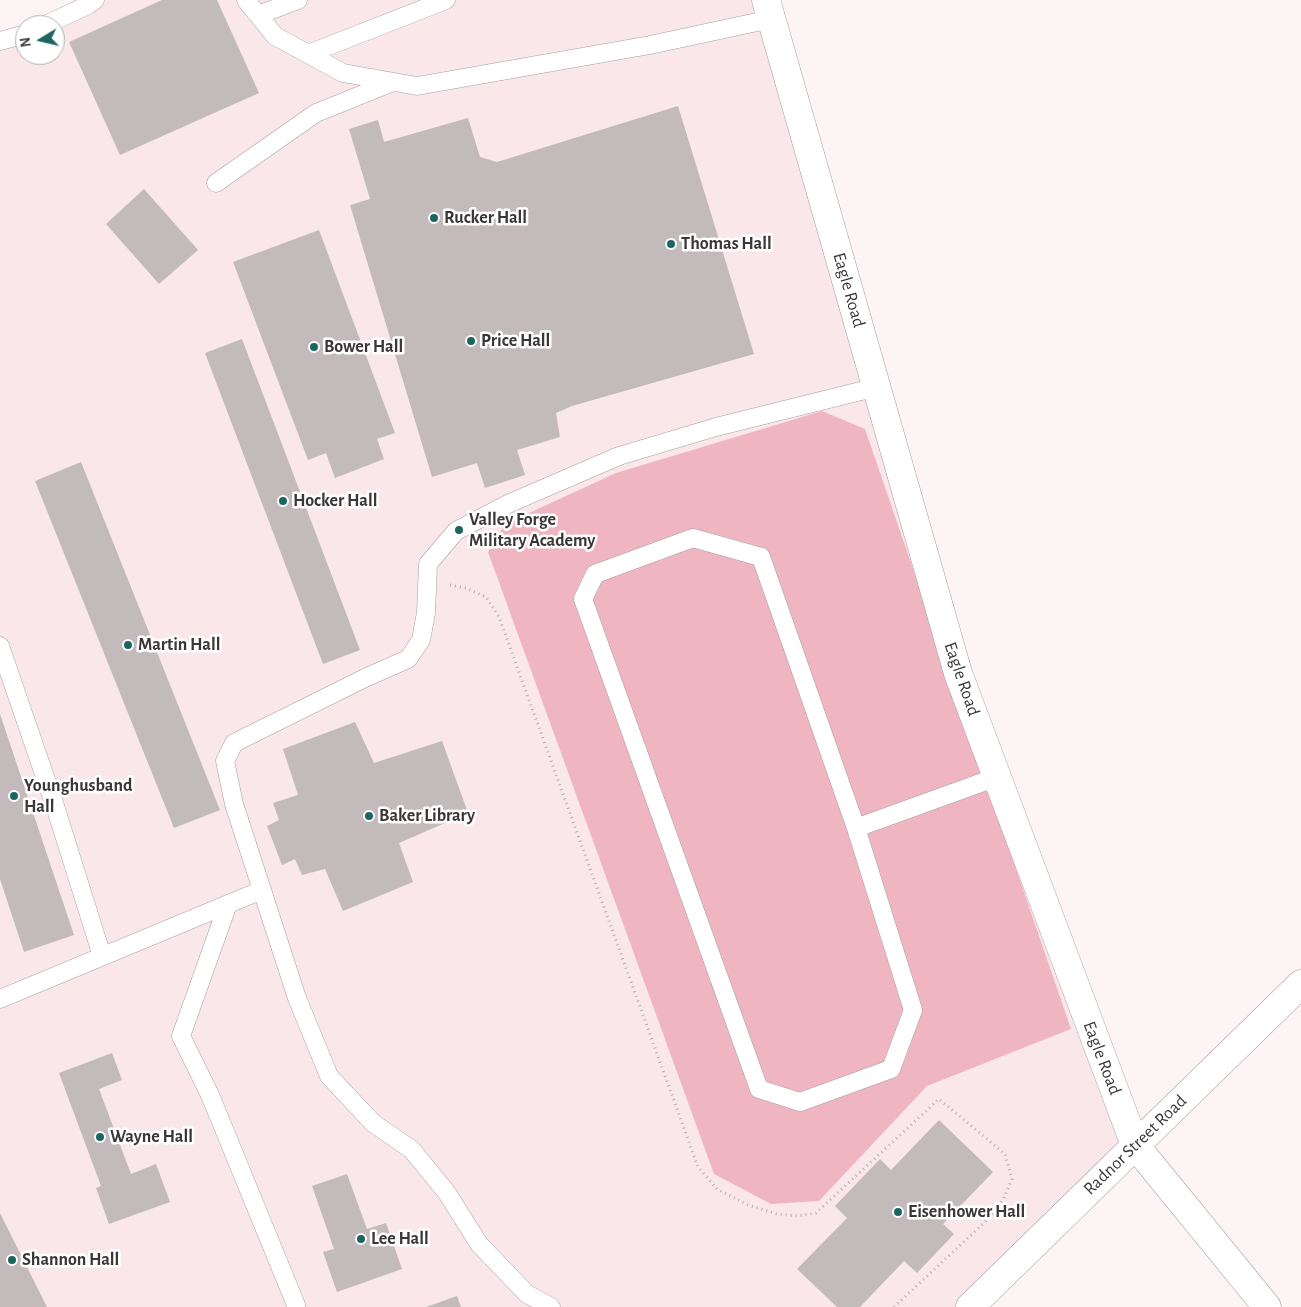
<!DOCTYPE html>
<html>
<head>
<meta charset="utf-8">
<style>
	body { margin:0 }
	#map { position:relative; width:1301px; height:1307px; overflow:hidden; background:#fdf4f5; font-family:"Alegreya Sans",sans-serif }
	canvas { display:block }
	.north { position:absolute; left:15px; top:15px; width:50px; height:50px; box-sizing:border-box; background:#fff; border:1px solid #b1afaf; border-radius:50%; rotate:261deg; font-size:14px; font-weight:700; line-height:20px; text-align:center; color:#3b3738 }
	.north::after { content:''; display:block; margin:auto; width:18px; height:22px; background:#1c665f; clip-path:polygon(50% 0,100% 100%,50% 72%,0 100%) }
</style>
</head>
<body>
<div id="map">
<canvas width="1301" height="1307"></canvas>
<div class="north">N</div>
</div>
<script>
const ctx = document.querySelector('canvas').getContext('2d');
ctx.lineJoin = 'round';
function fill(path, color) {
  ctx.fillStyle = color;
  ctx.fill(path, 'evenodd');
}
function poly(rows) {
  const path = new Path2D();
  for (const r of rows) {
    path.moveTo(r[0], r[1]);
    for (let i = 2; i < r.length; i += 2) path.lineTo(r[i], r[i + 1]);
  }
  return path;
}
function trace(path, color, width, dash) {
  ctx.strokeStyle = color;
  ctx.lineWidth = width;
  ctx.lineCap = dash ? 'butt' : 'round';
  ctx.setLineDash(dash || []);
  ctx.stroke(path);
}
function label(font, color, halo, rows, align = 'center') {
  ctx.font = font + ' "Alegreya Sans",sans-serif';
  ctx.lineWidth = 5;
  ctx.setLineDash([]);
  ctx.textBaseline = 'middle';
  ctx.strokeStyle = halo;
  ctx.fillStyle = color;
  for (const [text, x, y, turn = 0] of rows) {
    ctx.save();
    ctx.translate(x, y);
    ctx.rotate((+turn || 0) * Math.PI / 180);
    ctx.textAlign = isNaN(turn) ? turn : align;
    if (halo) ctx.strokeText(text, 0, 0);
    ctx.fillText(text, 0, 0);
    ctx.restore();
  }
}
const built = poly([
	[95,0,766,0,958,673,1135,1145,970,1307,0,1307,0,41,25,34,25,55,55,55,55,25]
]);
const green = poly([
	[822,411,865,429,1071,1029,927,1086,819,1201,771,1204,714,1174,488,552,505,524,616,473]
]);
const building = poly([
	[162,0,217,0,259,93,120,155,69,42],
	[678,106,754,354,572,406,556,413,560,437,517,450,525,475,485,488,477,463,432,477,350,205,370,199,349,129,378,120,384,142,468,118,480,157,497,162],
	[144,189,198,250,159,284,106,224],
	[319,230,395,433,377,439,384,459,335,478,326,453,308,460,233,262],
	[242,339,360,650,323,664,205,353],
	[81,462,220,810,174,828,35,481],
	[0,714,74,935,24,952,0,879],
	[355,722,374,763,442,741,468,813,399,843,413,882,343,911,325,869,302,875,295,859,282,865,267,826,279,820,273,803,298,795,283,749],
	[112,1053,122,1080,99,1089,131,1174,156,1164,170,1202,109,1224,96,1188,101,1186,59,1073],
	[939,1120,993,1172,943,1224,954,1234,917,1273,904,1261,860,1307,837,1307,797,1269,847,1218,835,1206,880,1159,891,1170],
	[347,1174,367,1229,386,1223,402,1269,337,1292,323,1252,334,1249,312,1186],
	[0,1213,47,1307,0,1307],
	[457,1296,461,1307,426,1307]
]);
const path = poly([
	[450,585,466,588,486,597,499,617,698,1167,717,1189,748,1205,777,1214,797,1216,816,1213,939,1099,1005,1154,1012,1179,1003,1200,985,1222,894,1307]
]);
const service = poly([
	[246,0,275,36,343,73,417,86,650,45,771,19],
	[258,15,298,0],
	[45,25,88,5,95,0],
	[0,41,25,34],
	[308,54,446,0],
	[216,183,316,113,393,82],
	[0,646,55,806,102,956],
	[856,828,913,1010,891,1069,800,1102,759,1089,583,599,595,574,693,538,761,557,856,828,997,777],
	[228,904,181,1036,210,1095,296,1305],
	[0,999,262,890],
	[551,1307,527,1294,479,1244,447,1193,412,1150,373,1123,329,1076,297,998,234,804,225,761,234,743,367,677,408,659,421,640,426,613,428,564,456,531,510,503,619,456,716,427,877,387]
]);
const minor = poly([
	[970,1307,1301,984]
]);
const tertiary = poly([
	[766,0,958,673,1135,1145,1267,1307]
]);
const markers = [
	[434,218,5,"#1c665f"],
	[671,244,5,"#1c665f"],
	[471,341,5,"#1c665f"],
	[314,347,5,"#1c665f"],
	[283,501,5,"#1c665f"],
	[459,530,5,"#1c665f"],
	[128,645,5,"#1c665f"],
	[14,796,5,"#1c665f"],
	[369,816,5,"#1c665f"],
	[100,1137,5,"#1c665f"],
	[898,1212,5,"#1c665f"],
	[361,1239,5,"#1c665f"],
	[12,1260,5,"#1c665f"]
];
const poiNames = [
	["Rucker Hall",444,218],
	["Thomas Hall",681,244],
	["Price Hall",481,341],
	["Bower Hall",324,347],
	["Hocker Hall",293,501],
	["Valley Forge",469,520],
	["Military Academy",469,541],
	["Martin Hall",138,645],
	["Younghusband",24,786],
	["Hall",24,807],
	["Baker Library",379,816],
	["Wayne Hall",110,1137],
	["Eisenhower Hall",908,1212],
	["Lee Hall",371,1239],
	["Shannon Hall",22,1260]
];
const streetNames = [
	["Eagle Road",849,290,74],
	["Eagle Road",962,679,71],
	["Eagle Road",1102,1058,69],
	["Radnor Street Road",1135,1145,-44]
];
fill(built, '#f9e7ea');
fill(green, '#efb6c2');
fill(building, '#c3babc');
trace(service, '#a89fa1', 19);
trace(minor, '#a89fa1', 29);
trace(tertiary, '#a89fa1', 29);
trace(path, '#b5aeaf', 3, [1, 4]);
trace(service, '#fff', 18);
trace(minor, '#fff', 28);
trace(tertiary, '#fff', 28);
for (const [x, y, r, color] of markers) {
  const dot = new Path2D();
  dot.arc(x, y, r, 0, 2 * Math.PI);
  ctx.fillStyle = color;
  ctx.fill(dot);
  trace(dot, '#fff', 2);
}
label('bold 18px', '#3b3738', '#fff', poiNames, 'left');
label('18px', '#3b3738', '#fff', streetNames);
</script>
</body>
</html>
